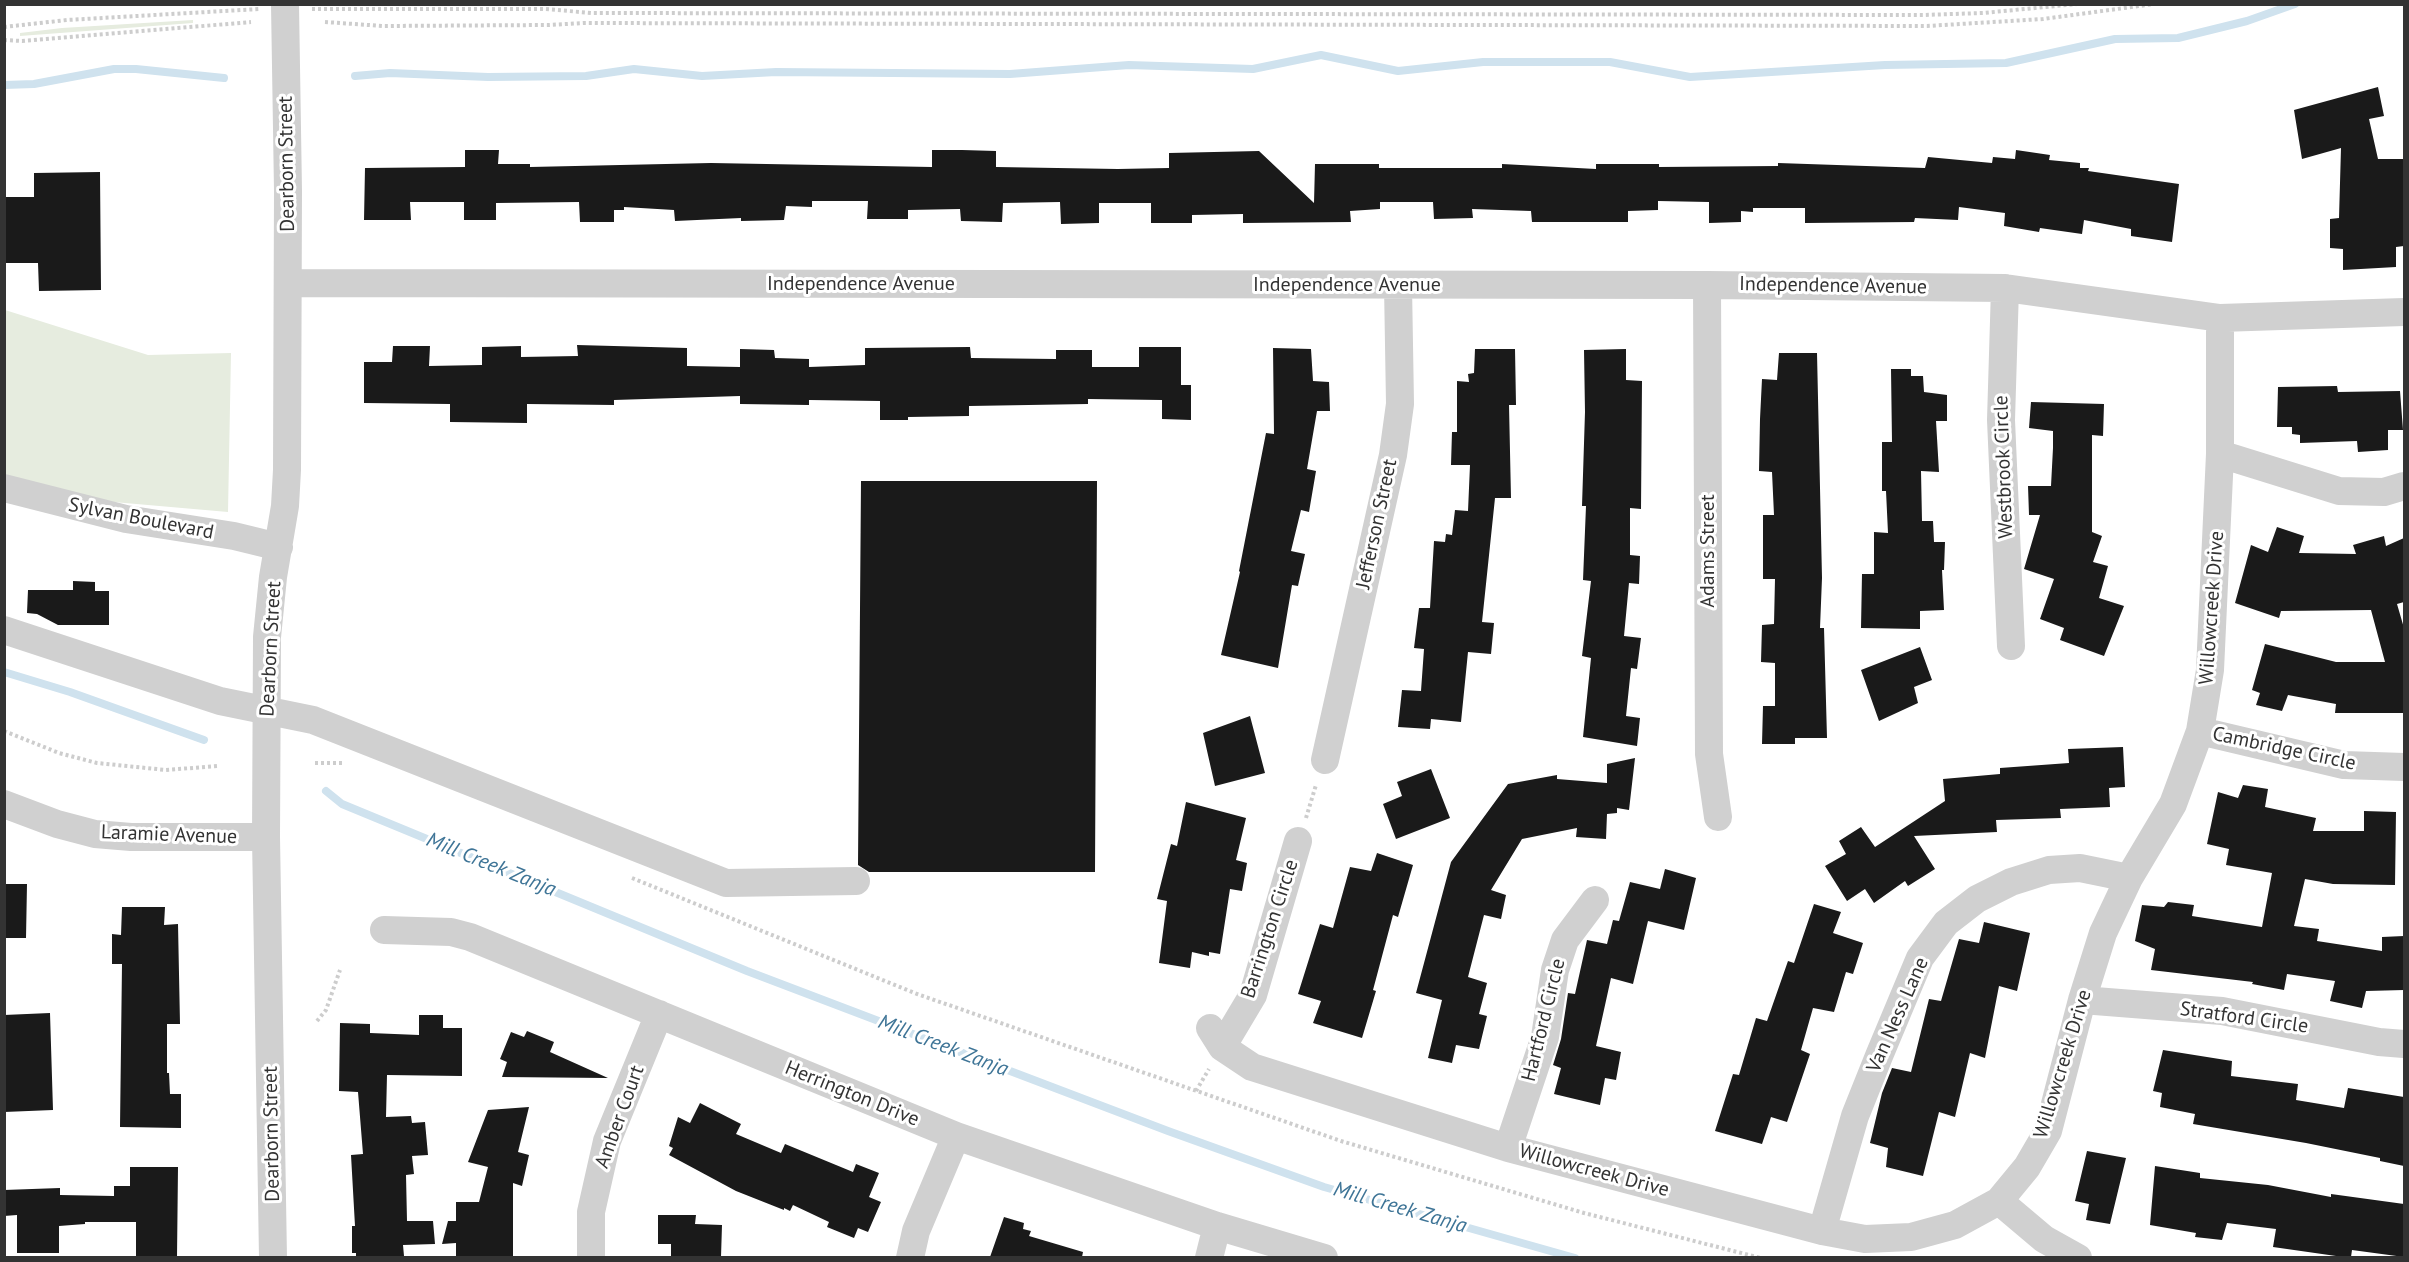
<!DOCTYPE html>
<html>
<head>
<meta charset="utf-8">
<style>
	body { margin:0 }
	#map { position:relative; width:2409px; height:1262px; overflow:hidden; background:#fff; font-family:"PT Sans",sans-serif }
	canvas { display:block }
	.frame { position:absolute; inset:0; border:6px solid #333; pointer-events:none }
</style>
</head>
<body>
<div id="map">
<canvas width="2409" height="1262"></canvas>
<div class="frame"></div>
</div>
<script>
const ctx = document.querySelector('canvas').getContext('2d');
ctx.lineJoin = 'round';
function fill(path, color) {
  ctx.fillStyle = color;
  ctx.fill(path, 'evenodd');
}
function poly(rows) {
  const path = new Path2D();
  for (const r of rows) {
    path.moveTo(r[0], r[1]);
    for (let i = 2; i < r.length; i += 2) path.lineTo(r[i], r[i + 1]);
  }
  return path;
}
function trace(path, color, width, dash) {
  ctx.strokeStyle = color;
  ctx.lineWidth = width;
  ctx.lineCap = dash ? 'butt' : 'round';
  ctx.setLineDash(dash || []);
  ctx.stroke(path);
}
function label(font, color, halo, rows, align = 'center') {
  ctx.font = font + ' "PT Sans",sans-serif';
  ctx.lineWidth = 6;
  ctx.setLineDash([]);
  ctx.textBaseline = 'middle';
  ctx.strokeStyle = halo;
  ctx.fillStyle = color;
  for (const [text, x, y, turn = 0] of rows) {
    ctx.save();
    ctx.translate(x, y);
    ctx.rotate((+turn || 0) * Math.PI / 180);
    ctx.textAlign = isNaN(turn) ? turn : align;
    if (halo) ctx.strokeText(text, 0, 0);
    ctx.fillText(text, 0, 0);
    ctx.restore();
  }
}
const green = poly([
	[193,20,193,23,20,36,20,33,62,28],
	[5,310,148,355,231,353,228,512,102,501,5,476]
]);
const stream = poly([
	[355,76,390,73,488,77,586,76,634,69,702,76,776,72,1010,74,1129,65,1253,69,1321,55,1398,71,1483,62,1610,62,1690,77,1885,65,2006,63,2115,39,2178,38,2247,21,2295,4],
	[4,85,34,84,114,69,136,69,224,78],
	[4,672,70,692,204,740],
	[326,791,342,804,747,971,1168,1131,1324,1187,1575,1258]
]);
const building = poly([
	[2378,87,2384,116,2369,119,2378,159,2404,159,2404,246,2396,247,2396,267,2343,270,2343,249,2330,248,2330,219,2339,218,2341,148,2302,159,2294,110],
	[465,150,499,150,498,164,530,164,530,167,711,163,932,167,932,150,962,150,996,151,996,167,1118,169,1169,168,1169,153,1259,151,1314,203,1315,164,1379,164,1379,168,1502,168,1502,164,1596,169,1596,164,1659,164,1659,167,1778,166,1778,163,1925,168,1928,157,1992,163,1993,157,2015,159,2016,150,2050,155,2049,160,2080,163,2080,168,2089,168,2088,171,2179,184,2172,242,2131,236,2131,229,2084,220,2082,234,2040,228,2039,232,2004,226,2005,213,1959,207,1958,220,1915,218,1914,222,1805,223,1805,208,1753,208,1753,212,1741,211,1741,222,1709,223,1709,202,1658,201,1658,210,1628,211,1628,222,1532,222,1531,211,1472,209,1473,218,1434,219,1433,202,1380,202,1380,209,1350,211,1351,222,1243,223,1243,214,1192,215,1192,223,1151,223,1151,203,1099,203,1099,223,1061,224,1060,202,1003,203,1002,222,961,221,960,209,908,210,908,219,867,219,868,201,812,201,812,207,786,206,784,220,741,221,741,218,675,221,674,210,624,207,624,210,614,210,614,222,580,222,579,202,496,203,496,220,464,220,464,202,410,202,411,220,364,220,365,168,465,167],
	[100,172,101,290,39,291,38,263,4,263,4,197,34,197,34,173],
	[577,345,687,348,687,366,740,367,740,349,774,350,775,358,809,359,809,367,865,365,865,348,970,347,971,358,1056,359,1056,350,1092,350,1092,367,1139,367,1139,347,1181,347,1181,385,1191,385,1191,420,1162,419,1162,400,1088,399,1088,404,969,406,969,416,908,417,908,420,880,420,880,401,809,400,809,405,740,404,740,396,614,400,614,405,527,404,527,423,450,422,450,404,364,403,364,362,392,362,393,346,430,346,429,366,482,365,482,347,521,346,521,357,578,356],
	[1273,348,1311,349,1313,381,1329,382,1330,411,1317,411,1307,469,1316,471,1309,512,1301,510,1291,551,1305,554,1298,586,1292,585,1278,668,1221,655,1240,572,1239,571,1266,433,1274,434],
	[1475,349,1515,349,1516,405,1509,405,1511,498,1495,498,1482,622,1494,623,1491,654,1468,652,1461,722,1431,719,1430,729,1398,727,1402,690,1421,691,1424,649,1414,648,1419,608,1430,608,1434,541,1445,542,1446,534,1452,535,1455,510,1468,511,1470,465,1451,465,1452,432,1457,432,1457,381,1469,382,1468,374,1474,373],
	[1626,349,1626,380,1642,381,1641,509,1630,508,1630,555,1640,556,1639,584,1629,583,1624,636,1641,638,1637,669,1631,668,1626,716,1640,718,1637,746,1583,737,1591,658,1582,656,1591,581,1583,580,1586,506,1582,506,1585,412,1584,350],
	[1779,353,1817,353,1822,578,1820,628,1824,628,1827,738,1795,738,1795,744,1762,744,1763,706,1775,706,1775,663,1761,662,1762,625,1774,624,1775,579,1763,579,1763,515,1774,515,1772,472,1759,471,1760,419,1762,379,1777,380],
	[1891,369,1911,369,1911,376,1923,376,1924,392,1947,395,1947,421,1936,421,1939,472,1921,471,1922,521,1933,521,1934,542,1945,542,1944,570,1942,570,1944,610,1920,611,1920,629,1861,628,1862,574,1874,574,1874,532,1888,533,1886,491,1882,491,1882,442,1892,442],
	[2337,386,2338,392,2400,391,2403,430,2388,430,2388,450,2358,452,2357,441,2300,443,2300,435,2292,434,2292,427,2277,427,2278,387],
	[2031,402,2104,404,2103,436,2092,435,2092,532,2102,536,2093,562,2108,566,2099,598,2124,606,2104,656,2060,640,2064,628,2040,619,2054,579,2024,569,2040,515,2029,515,2028,486,2051,486,2053,448,2053,431,2029,428],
	[861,481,1097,481,1095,872,869,872,858,865],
	[2277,527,2304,536,2299,553,2356,554,2353,545,2384,536,2386,546,2404,538,2404,602,2397,604,2404,628,2404,713,2335,713,2336,704,2288,695,2282,711,2256,705,2260,693,2252,690,2265,644,2336,662,2385,662,2371,610,2281,611,2279,618,2235,603,2251,545,2268,552],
	[73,581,95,582,95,591,109,591,109,625,58,625,37,614,27,613,28,590,73,590],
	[1920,647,1932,680,1914,687,1918,703,1879,721,1861,670],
	[1250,716,1265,773,1215,786,1203,733],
	[2123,747,2125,787,2109,788,2110,807,2060,809,2061,818,1996,820,1997,832,1914,836,1935,869,1908,886,1905,881,1874,903,1865,889,1847,901,1825,866,1846,854,1839,841,1861,827,1875,847,1945,801,1943,779,2000,774,2000,768,2069,763,2068,749],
	[1635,758,1629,810,1617,808,1617,813,1607,814,1606,839,1576,837,1577,828,1522,839,1491,890,1506,895,1501,919,1484,915,1468,977,1487,983,1479,1014,1487,1016,1479,1049,1456,1045,1452,1063,1428,1058,1442,1000,1416,993,1451,862,1508,784,1557,775,1557,779,1607,783,1607,764],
	[1431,769,1450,818,1396,839,1383,804,1402,796,1397,782],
	[2243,785,2268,789,2265,807,2316,818,2313,831,2364,831,2364,811,2396,812,2395,885,2333,884,2305,879,2294,926,2319,929,2317,941,2382,951,2382,937,2404,936,2404,990,2366,991,2362,1008,2330,1001,2335,981,2287,974,2284,990,2252,984,2253,982,2151,970,2155,949,2135,941,2142,905,2164,907,2168,902,2194,905,2192,916,2262,927,2272,873,2226,865,2229,849,2207,844,2218,792,2238,798],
	[1186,802,1246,818,1236,860,1247,863,1242,891,1230,889,1220,954,1209,952,1209,956,1192,952,1190,968,1159,963,1167,901,1157,899,1171,844,1177,846],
	[1377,853,1413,865,1398,917,1393,915,1373,990,1376,991,1362,1038,1313,1023,1321,1001,1298,994,1320,924,1333,928,1350,867,1371,871],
	[1665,869,1696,878,1684,930,1648,921,1633,984,1611,978,1596,1046,1621,1052,1616,1080,1605,1078,1600,1105,1554,1094,1561,1068,1553,1065,1561,1039,1568,993,1575,994,1587,940,1607,944,1613,920,1619,921,1630,882,1660,889],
	[4,884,27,884,26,938,4,938],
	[1814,904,1841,912,1833,933,1863,943,1853,974,1846,972,1834,1012,1813,1008,1801,1050,1810,1054,1787,1122,1771,1117,1762,1144,1715,1131,1733,1074,1739,1075,1756,1018,1767,1021,1788,961,1794,963],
	[122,907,165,907,164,925,178,924,180,1024,167,1024,167,1073,169,1073,170,1094,181,1094,181,1128,120,1127,122,964,112,964,112,934,121,935],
	[1984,922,2030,933,2017,991,1999,986,1985,1058,1970,1053,1955,1117,1939,1112,1923,1176,1886,1167,1888,1148,1870,1143,1882,1093,1892,1068,1911,1072,1929,999,1941,1001,1959,939,1979,943],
	[50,1013,53,1110,4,1112,4,1015],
	[419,1015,443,1015,443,1028,462,1028,462,1076,387,1075,386,1117,411,1116,412,1123,425,1122,428,1155,412,1156,414,1174,406,1175,407,1221,433,1221,435,1244,403,1245,404,1256,356,1257,356,1253,352,1253,352,1226,355,1226,351,1155,363,1154,358,1092,339,1091,340,1023,370,1024,370,1033,419,1035],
	[527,1031,554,1042,550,1052,608,1078,502,1077,507,1062,500,1059,511,1032,524,1037],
	[2163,1050,2232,1061,2231,1076,2298,1084,2296,1100,2344,1108,2348,1088,2404,1097,2404,1166,2380,1161,2380,1158,2306,1143,2193,1124,2195,1114,2160,1107,2162,1093,2153,1091],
	[700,1103,741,1124,736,1134,781,1153,785,1144,853,1172,856,1164,879,1173,869,1197,881,1202,868,1232,858,1228,854,1238,827,1227,829,1222,793,1205,790,1211,784,1208,784,1210,736,1191,669,1155,673,1148,669,1146,678,1117,690,1123],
	[529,1107,518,1152,529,1155,522,1186,513,1183,513,1257,456,1257,456,1243,442,1244,448,1221,456,1221,456,1202,479,1202,488,1167,468,1162,488,1110],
	[2087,1151,2126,1158,2110,1224,2086,1220,2089,1204,2075,1201],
	[2155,1166,2200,1173,2200,1178,2268,1185,2331,1197,2331,1194,2404,1204,2404,1257,2352,1250,2351,1257,2343,1257,2273,1247,2276,1229,2227,1223,2222,1240,2195,1237,2196,1233,2150,1225],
	[130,1167,178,1167,177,1257,136,1257,136,1222,85,1222,85,1224,59,1226,59,1253,17,1253,17,1215,4,1216,4,1190,60,1188,60,1195,114,1196,114,1186,130,1186],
	[658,1215,696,1215,695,1224,722,1225,721,1257,671,1257,671,1244,658,1244],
	[1004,1217,1024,1223,1023,1229,1031,1231,1029,1236,1083,1252,1082,1257,990,1257]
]);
const path = poly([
	[312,9,545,9,592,13,1923,15,1983,13,2077,4],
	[325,22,383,26,549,25,585,23,1927,26,2043,19,2154,4],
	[4,27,67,20,259,9],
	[4,40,22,41,251,22],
	[4,731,59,753,97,763,166,770,218,766],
	[315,763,343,763],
	[1306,818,1316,785],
	[632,878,917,994,1341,1141,1584,1213,1761,1258],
	[317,1021,326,1010,340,970],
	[1196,1091,1209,1069]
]);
const minor = poly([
	[288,283,1707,285,2005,288,2220,318,2404,312],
	[1707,285,1709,754,1718,817],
	[2005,288,2001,420,2011,646],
	[2220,454,2339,491,2384,492,2404,486],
	[4,488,126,519,234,536,279,547],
	[4,630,220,701,313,720,726,883,856,881],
	[2200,731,2344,765,2404,767],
	[1325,760,1393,455,1400,404,1398,285],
	[4,804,57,824,95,834,131,837,266,837],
	[384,930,451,932,470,937,956,1136,1217,1226,1324,1258],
	[2082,1000,2222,1011,2379,1042,2404,1044],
	[1210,1028,1222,1047,1252,1067,1508,1148,1822,1231,1865,1239,1911,1237,1955,1225,1999,1201,2027,1167,2048,1131,2082,1000,2103,933,2129,878,2173,804,2200,731,2210,670,2220,454,2220,318],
	[1222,1047,1253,995,1298,841],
	[1508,1148,1545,1037,1555,970,1565,940,1595,900],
	[1999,1201,2044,1239,2078,1258],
	[1822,1231,1855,1116,1879,1056,1920,958,1946,923,1977,899,2011,882,2049,870,2080,868,2129,878],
	[273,1258,266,837,267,637,273,577,285,506,287,470,288,191,285,4],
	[591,1258,591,1212,607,1141,659,1014],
	[910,1258,916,1231,956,1136],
	[1209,1258,1217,1226]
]);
const streetNames = [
	["Dearborn Street",287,164,-91],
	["Independence Avenue",861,284],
	["Independence Avenue",1347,285],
	["Independence Avenue",1833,286,1],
	["Westbrook Circle",2004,467,-92],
	["Sylvan Boulevard",141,519,11],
	["Jefferson Street",1377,524,-78],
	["Adams Street",1708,551,-90],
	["Willowcreek Drive",2212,608,-86],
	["Dearborn Street",271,649,-87],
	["Cambridge Circle",2284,749,12],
	["Laramie Avenue",169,835,2],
	["Barrington Circle",1270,929,-72],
	["Van Ness Lane",1898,1015,-66],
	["Stratford Circle",2244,1018,8],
	["Hartford Circle",1544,1020,-76],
	["Willowcreek Drive",2063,1064,-73],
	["Herrington Drive",852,1094,22],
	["Amber Court",620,1117,-70],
	["Dearborn Street",272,1134,-91],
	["Willowcreek Drive",1594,1171,15]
];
const waterNames = [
	["Mill Creek Zanja",491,865,22],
	["Mill Creek Zanja",943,1046,21],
	["Mill Creek Zanja",1400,1208,16]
];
fill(green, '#e6ecdf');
trace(stream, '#cfe2ee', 8);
fill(building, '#1a1a1a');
trace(path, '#cdcdcd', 4, [3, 3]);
trace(minor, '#d0d0d0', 28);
label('20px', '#333', '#fff', streetNames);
label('italic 21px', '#3f7597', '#fff', waterNames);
</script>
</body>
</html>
